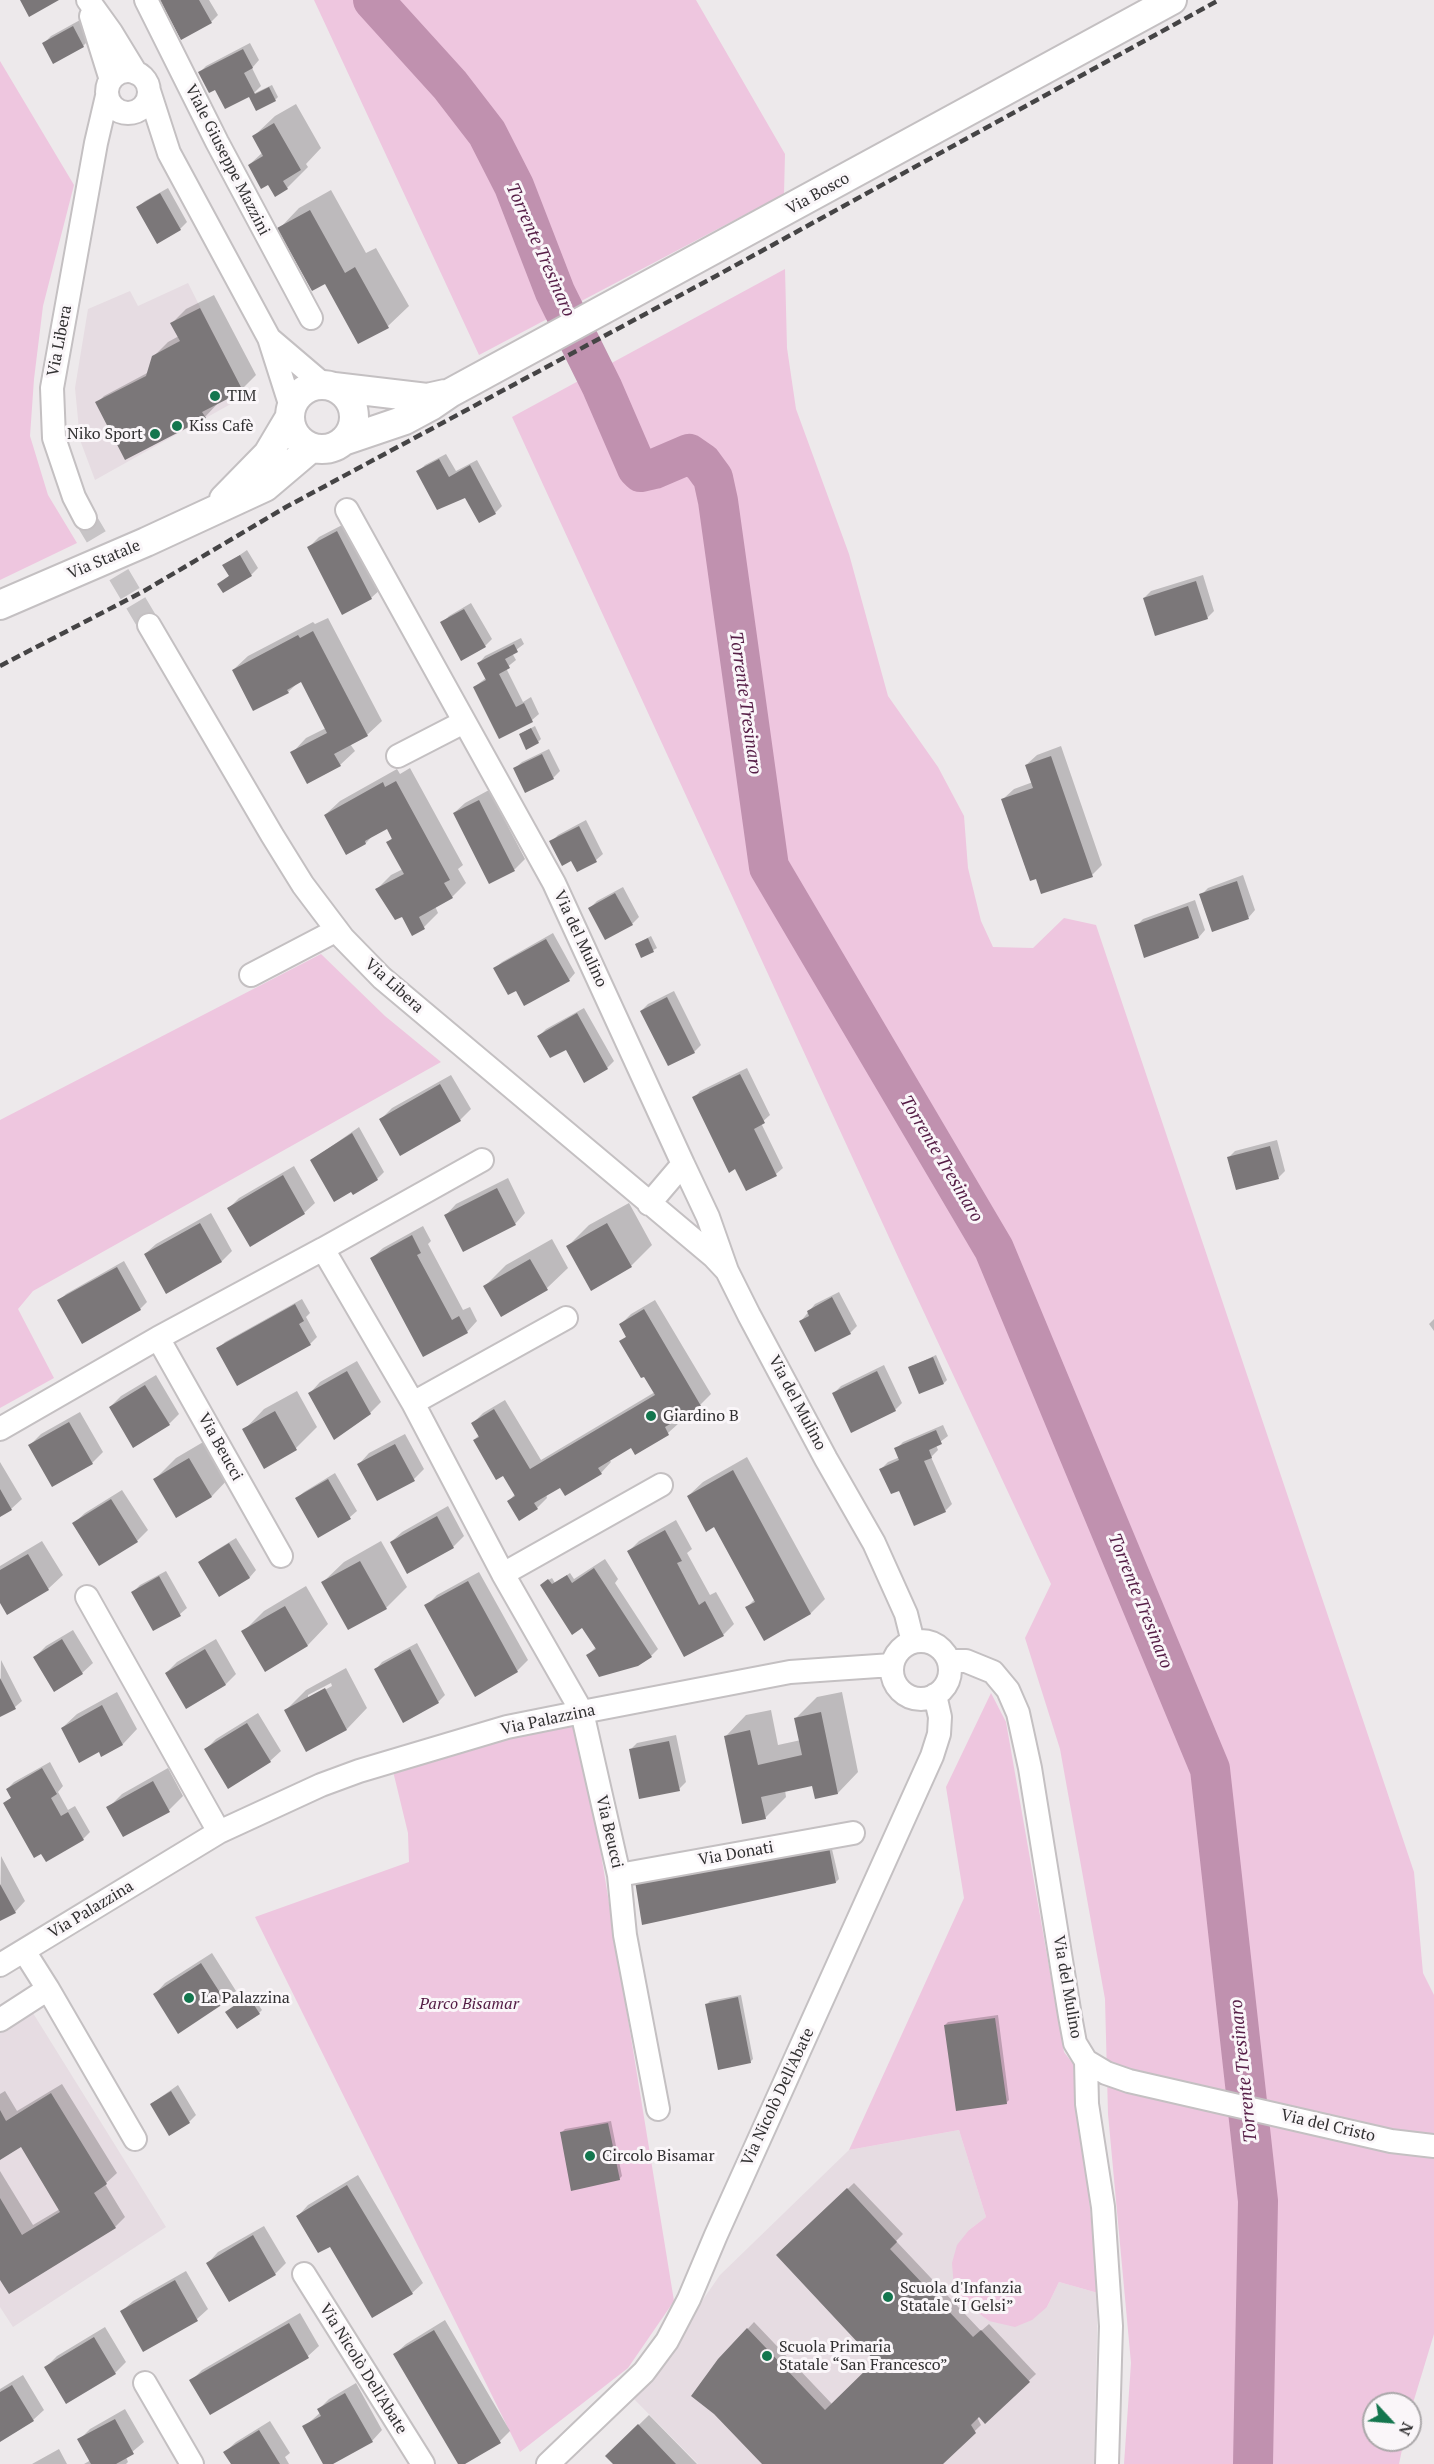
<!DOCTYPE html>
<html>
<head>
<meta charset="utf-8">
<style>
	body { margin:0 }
	#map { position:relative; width:1434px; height:2464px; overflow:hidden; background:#ede9eb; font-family:"PT Serif",serif }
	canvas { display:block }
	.north { position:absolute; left:1362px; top:2392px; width:60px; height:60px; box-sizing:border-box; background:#faf6f9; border:2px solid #aaa7a9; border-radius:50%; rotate:116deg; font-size:16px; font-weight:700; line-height:24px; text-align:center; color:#313031 }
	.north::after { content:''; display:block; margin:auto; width:21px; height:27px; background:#13764e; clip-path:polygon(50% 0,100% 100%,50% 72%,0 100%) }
</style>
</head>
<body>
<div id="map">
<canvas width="1434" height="2464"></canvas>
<div class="north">N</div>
</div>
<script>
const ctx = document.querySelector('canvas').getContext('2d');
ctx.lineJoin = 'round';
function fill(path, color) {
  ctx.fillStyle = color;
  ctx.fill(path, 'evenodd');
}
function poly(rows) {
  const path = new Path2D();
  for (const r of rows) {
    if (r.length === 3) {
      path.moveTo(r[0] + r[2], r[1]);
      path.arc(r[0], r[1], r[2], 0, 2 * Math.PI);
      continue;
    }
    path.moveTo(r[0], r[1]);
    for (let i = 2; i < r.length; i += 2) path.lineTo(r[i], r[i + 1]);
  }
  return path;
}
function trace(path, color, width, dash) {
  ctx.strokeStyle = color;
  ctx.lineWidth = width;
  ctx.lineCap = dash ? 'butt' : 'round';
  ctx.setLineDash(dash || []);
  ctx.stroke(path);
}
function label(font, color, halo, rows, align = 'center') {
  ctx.font = font + ' "PT Serif",serif';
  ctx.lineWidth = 6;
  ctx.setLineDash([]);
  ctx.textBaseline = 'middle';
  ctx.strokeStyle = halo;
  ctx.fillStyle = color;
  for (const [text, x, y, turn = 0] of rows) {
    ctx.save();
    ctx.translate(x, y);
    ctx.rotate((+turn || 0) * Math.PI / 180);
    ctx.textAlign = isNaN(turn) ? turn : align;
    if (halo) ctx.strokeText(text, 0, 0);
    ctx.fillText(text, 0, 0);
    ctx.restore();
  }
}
const built = poly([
	[188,283,245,396,95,480,80,440,75,388,88,309,130,291,138,306],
	[28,2005,166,2227,13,2327,0,2307,0,2023],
	[959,2130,986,2217,969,2230,954,2288,962,2301,989,2321,1047,2307,1059,2282,1098,2293,1094,2464,698,2464,634,2399,720,2275,849,2150]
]);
const green = poly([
	[314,0,696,0,785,154,784,194,479,355],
	[0,61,74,185,43,306,34,379,30,436,48,495,77,543,0,580],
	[785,269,787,348,796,409,849,554,888,696,938,767,964,816,968,868,981,921,993,947,1033,948,1064,918,1096,925,1414,1872,1423,1973,1434,1995,1434,2334,1410,2413,1410,2404,1374,2404,1374,2440,1404,2440,1399,2464,1124,2464,1131,2363,1108,2114,1105,1999,1060,1749,1025,1638,1051,1584,899,1259,512,417],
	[321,954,385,1016,441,1062,33,1291,18,1309,54,1378,0,1408,0,1120],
	[991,1693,1006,1722,1064,2052,1077,2069,1098,2293,1059,2282,1047,2307,1032,2320,1015,2327,989,2321,962,2301,954,2288,952,2263,957,2245,969,2230,986,2217,959,2130,849,2150,964,1898,946,1787],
	[579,1719,674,2301,628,2368,520,2452,255,1917,409,1862,408,1833,392,1767]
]);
const shadow = poly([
	[162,0,209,0,218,15,211,22],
	[80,20,90,39,83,46,44,43,51,36],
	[250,43,259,60,252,68,261,86,253,94,272,85,278,97,275,100,216,88,200,72,206,66],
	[296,104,321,148,306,164,308,167,287,188,269,183,249,165,263,152,254,136,275,116],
	[168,188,187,222,180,229,138,207,145,201],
	[331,190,366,253,376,248,409,306,388,326,279,229,299,208],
	[214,295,256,375,242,389,219,402,205,417,97,403,104,396,149,372,153,357,168,342,179,336,172,323,186,309],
	[446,454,456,471,477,460,502,506,495,513,418,472,425,465],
	[348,522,382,588,371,598,309,547,319,537],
	[247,550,258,568,251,575,219,584,230,575,224,566],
	[1203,575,1214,611,1207,618,1144,598,1151,591],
	[471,603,492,639,485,646,442,623,449,616],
	[328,618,382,721,367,735,350,744,355,751,340,765,292,753,306,738,326,728,301,680,288,692,233,670,248,656,313,622,315,624],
	[521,638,524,644,512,653,516,660,506,668,523,702,531,697,539,714,532,720,500,737,474,687,486,678,479,663,485,656],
	[535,726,541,739,538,742,520,734],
	[1061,746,1102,865,1092,875,1003,799,1014,789,1033,782,1026,765,1037,755],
	[549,749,560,771,553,778,515,768,522,762],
	[410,768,463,865,458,869,466,883,452,897,435,906,438,913,424,927,402,915,377,889,391,875,403,869,388,842,393,837,387,827,375,833,366,843,325,815,340,801,397,769,400,774],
	[489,790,525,859,515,869,490,882,454,813,465,803],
	[586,820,603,854,596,860,578,870,572,859,551,842,558,835],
	[1243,875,1255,910,1249,917,1213,930,1201,895,1208,888],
	[623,887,639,917,632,924,590,908,597,901],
	[1195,900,1205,930,1199,937,1136,926,1143,919],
	[553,933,575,973,569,980,517,989,495,968,502,962],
	[651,936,657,948,642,956,636,944],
	[674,991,701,1045,694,1052,641,1011,648,1004],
	[584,1008,614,1061,607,1068,539,1036,546,1029],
	[747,1068,770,1115,761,1123,783,1168,776,1174,694,1098,700,1091],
	[451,1075,471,1109,460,1120,401,1154,381,1119,392,1108],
	[359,1127,384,1172,377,1179,312,1160],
	[1277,1140,1285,1171,1278,1178,1228,1158,1235,1151],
	[294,1166,315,1203,304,1213,229,1208,239,1198],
	[508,1178,525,1213,515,1224,446,1215,456,1204],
	[629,1203,652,1245,631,1266,592,1288,568,1246,589,1225],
	[211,1213,232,1251,222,1261,166,1292,145,1254,156,1244],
	[423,1226,431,1241,428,1244,463,1310,470,1307,477,1321,467,1332,372,1258,383,1248],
	[552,1239,568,1268,547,1288,485,1286,506,1265],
	[124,1261,147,1302,140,1309,82,1342,59,1301,66,1294],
	[839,1292,857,1326,850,1333,801,1321,815,1304],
	[302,1299,310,1313,306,1317,317,1337,310,1344,218,1349,225,1342],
	[655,1300,711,1394,700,1405,676,1419,679,1423,668,1433,631,1446,609,1459,611,1462,601,1473,560,1486,546,1494,547,1498,537,1508,509,1501,515,1494,503,1474,474,1440,479,1435,472,1424,483,1413,505,1400,541,1460,655,1392,621,1342,627,1336,621,1324,631,1314],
	[1434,1319,1434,1331,1429,1324],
	[936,1355,947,1380,944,1383,910,1367],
	[357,1361,381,1402,370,1413,310,1393,320,1382],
	[884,1365,902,1403,895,1410,834,1393,841,1386],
	[156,1375,179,1414,169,1424,110,1407,121,1396],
	[297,1391,317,1427,296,1448,264,1467,244,1430,264,1409],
	[80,1412,103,1452,92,1463,52,1485,30,1445,41,1434],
	[943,1425,948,1436,936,1445,938,1450,931,1457,952,1504,945,1511,899,1489,881,1469,888,1462,900,1457,896,1449,903,1442],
	[405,1434,424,1469,414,1479,359,1464,369,1453],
	[210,1438,232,1475,212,1496,177,1516,155,1479,176,1458],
	[747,1457,825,1599,811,1613,764,1638,747,1607,755,1599,715,1525,688,1496,703,1482],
	[0,1462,22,1499,11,1509,0,1515],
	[335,1473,357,1511,350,1517,319,1536,297,1498,304,1492],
	[122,1490,148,1530,137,1541,74,1523,85,1513],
	[448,1506,464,1536,453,1547,391,1542,402,1532],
	[676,1520,692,1549,687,1553,710,1595,716,1592,734,1624,723,1635,629,1551,639,1541],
	[236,1538,256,1570,250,1577,220,1595,200,1562,207,1556],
	[42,1541,63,1575,48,1589,0,1600,0,1566],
	[381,1541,407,1587,386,1608,323,1582,344,1562],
	[605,1559,618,1579,615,1583,658,1649,651,1656,588,1655,596,1647,583,1626,545,1582,552,1578,555,1583,570,1573,574,1579],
	[166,1571,187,1608,180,1614,133,1592,140,1585],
	[479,1572,528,1660,517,1671,426,1606,437,1595],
	[306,1586,328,1624,308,1645,243,1632,264,1611],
	[73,1630,93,1663,82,1673,35,1657,46,1646],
	[216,1639,236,1674,226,1684,186,1707,166,1673,177,1662],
	[417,1643,445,1695,438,1702,376,1669,382,1662],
	[1,1660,22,1701,15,1707,0,1715],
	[346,1668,367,1708,347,1729,286,1710,306,1690],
	[331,1683,332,1686,308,1699,308,1695],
	[117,1692,137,1729,123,1744,102,1755,100,1750,62,1728,77,1714],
	[842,1692,858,1772,838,1793,813,1784,785,1790,786,1797,765,1818,726,1736,746,1715,771,1710,778,1745,801,1740,796,1718,817,1697],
	[258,1713,281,1751,270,1761,229,1787,206,1749,216,1739],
	[676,1735,686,1782,679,1789,630,1750,637,1743],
	[50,1762,63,1786,58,1792,68,1810,75,1806,90,1832,83,1839,5,1803,12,1797,7,1789,14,1782],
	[168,1768,183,1796,169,1810,108,1808,122,1794],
	[831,1845,839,1879,836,1882,643,1923],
	[1,1856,25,1901,15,1912,0,1920],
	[212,1953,236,1991,225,2001,155,1994,165,1983],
	[252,1995,262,2010,259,2013,230,2009],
	[741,1995,753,2059,750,2062,707,2004,710,2001],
	[998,2015,1009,2100,1006,2103,945,2025,948,2022],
	[62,2084,117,2173,105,2184,125,2217,115,2227,0,2278,0,2171,33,2225,60,2209,21,2145,0,2158,0,2094,5,2091,17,2111],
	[178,2085,196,2115,189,2122,151,2104],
	[611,2121,622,2176,619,2179,562,2132,565,2129],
	[358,2175,423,2283,412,2293,298,2216,308,2205],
	[854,2183,903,2234,896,2241,981,2331,989,2324,1036,2374,985,2422,975,2413,981,2425,941,2464,764,2464,719,2360,754,2322,832,2404,877,2361,778,2255],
	[264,2226,286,2263,275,2274,208,2263,218,2252],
	[186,2271,208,2309,197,2319,122,2311,133,2301],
	[300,2313,319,2346,308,2356,210,2413,191,2381,202,2370],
	[445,2320,510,2431,500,2441,462,2464,395,2354,406,2344],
	[105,2327,126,2362,115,2373,67,2402,46,2367,57,2356],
	[23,2375,44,2410,33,2420,0,2440,0,2389],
	[356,2383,382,2430,372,2441,330,2464,325,2464,304,2427,321,2412,319,2409,329,2399],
	[125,2409,144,2442,126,2457,128,2462,126,2464,84,2464,91,2460,79,2440,90,2429],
	[649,2415,697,2464,615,2464,607,2456],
	[270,2421,290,2453,285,2457,289,2464,232,2464,225,2452,236,2442],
	[59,2449,67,2464,32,2464]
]);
const river = poly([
	[373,0,450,85,487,133,514,186,555,292,602,387,637,468,641,472,654,469,689,454,702,463,713,478,718,501,769,867,994,1249,1210,1769,1258,2201,1253,2464]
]);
const building = poly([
	[20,0,59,0,29,17],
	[160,0,199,0,212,23,181,40],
	[73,26,84,47,53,64,42,43],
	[243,49,253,68,244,73,255,94,269,87,276,101,256,111,249,97,225,109,215,90,209,93,198,72],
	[274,123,301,170,283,181,288,189,275,197,268,185,261,189,248,165,263,156,252,136],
	[160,193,181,230,157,244,136,207],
	[310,210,345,273,355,267,389,328,358,344,325,284,312,291,277,228],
	[200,308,243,391,202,412,206,418,125,460,95,402,146,376,152,356,180,341,170,323],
	[439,459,449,477,470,465,496,514,479,523,465,498,437,510,416,471],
	[337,531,372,599,342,615,307,547],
	[240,555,252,576,223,593,217,584,229,576,222,565],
	[1196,581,1208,619,1155,636,1143,598],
	[464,609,486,647,461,661,440,622],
	[313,631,368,736,334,754,341,766,307,784,290,752,327,733,301,682,287,690,289,693,253,711,232,670,298,635,300,638],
	[514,644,518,652,505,659,510,668,499,674,516,707,524,703,533,722,499,739,473,687,486,680,477,663],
	[531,728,539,743,526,750,519,734],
	[542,754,554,779,525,793,513,768],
	[1051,756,1093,877,1041,894,1036,879,1030,881,1001,799,1033,788,1025,765],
	[396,781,450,880,444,883,453,898,419,917,425,929,412,936,402,917,395,920,375,889,404,874,386,842,392,839,387,829,365,841,366,844,346,855,324,815,383,782,385,787],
	[479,800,515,871,489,884,453,813],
	[579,826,597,862,577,872,571,861,562,866,549,841],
	[1237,881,1249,919,1212,932,1199,894],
	[615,893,633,925,605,940,588,908],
	[1188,906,1199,938,1144,958,1134,925],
	[648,938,654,952,641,958,635,944],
	[546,939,570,981,524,1006,516,991,508,995,493,968],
	[667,997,695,1053,668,1066,640,1011],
	[577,1013,608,1069,584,1083,566,1050,550,1058,537,1036],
	[740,1074,765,1123,754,1129,777,1176,746,1191,735,1169,729,1173,692,1097],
	[440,1084,461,1121,400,1156,379,1119],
	[352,1133,378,1180,353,1195,351,1192,334,1202,310,1160],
	[1270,1146,1279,1179,1236,1190,1227,1157],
	[283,1175,305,1214,250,1247,227,1208],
	[497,1188,516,1225,463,1252,444,1215],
	[200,1223,222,1262,166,1294,144,1254],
	[607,1223,632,1267,591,1291,566,1246],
	[412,1235,421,1253,417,1255,452,1320,459,1316,468,1333,423,1357,370,1258],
	[530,1259,548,1290,501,1317,483,1286],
	[117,1267,141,1310,82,1344,57,1300],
	[832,1297,851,1334,815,1352,799,1321,809,1316,807,1311],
	[295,1304,304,1321,299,1324,311,1345,237,1386,216,1348],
	[644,1309,701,1406,665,1427,669,1435,635,1455,631,1448,598,1468,602,1474,565,1496,560,1488,534,1503,538,1509,519,1521,507,1501,515,1496,503,1476,496,1480,473,1440,479,1437,471,1423,494,1409,530,1469,655,1395,644,1377,641,1378,619,1341,626,1337,619,1324],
	[933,1357,944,1384,919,1394,908,1367],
	[347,1371,371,1414,334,1440,308,1393],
	[877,1371,896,1411,851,1433,832,1393],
	[145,1385,170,1425,133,1448,109,1407],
	[275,1411,297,1450,264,1469,242,1429],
	[69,1422,93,1464,52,1487,28,1445],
	[936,1430,942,1444,929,1450,932,1458,924,1461,946,1512,914,1526,899,1491,891,1494,879,1469,899,1460,894,1448],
	[395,1444,415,1481,377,1501,357,1464],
	[189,1458,212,1497,176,1518,153,1479],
	[733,1470,811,1614,764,1641,745,1607,755,1602,714,1527,706,1532,687,1496],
	[328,1479,351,1519,318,1538,295,1498],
	[0,1489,12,1510,0,1517],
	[111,1499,138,1542,99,1566,72,1523],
	[437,1516,454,1548,407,1574,390,1542],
	[665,1530,682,1561,677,1563,699,1605,705,1601,724,1636,684,1657,627,1551],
	[229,1543,250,1578,219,1597,198,1562],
	[28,1554,49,1590,7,1615,0,1603,0,1570],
	[360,1561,387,1609,348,1630,321,1582],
	[594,1568,652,1657,638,1666,599,1677,586,1655,596,1649,582,1628,572,1635,540,1585,548,1579,552,1584,567,1575,572,1583],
	[159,1576,181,1616,153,1631,131,1592],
	[468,1581,518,1672,475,1697,424,1605],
	[285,1606,308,1646,265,1672,241,1631],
	[62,1639,83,1674,54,1692,33,1657],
	[205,1649,226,1685,186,1709,165,1673],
	[410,1649,439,1703,403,1723,374,1669],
	[0,1678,16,1709,0,1717],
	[325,1688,347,1730,306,1752,284,1710],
	[102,1705,123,1745,101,1757,99,1752,79,1763,61,1728],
	[821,1712,838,1794,815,1799,812,1786,761,1797,766,1819,742,1824,724,1736,750,1730,758,1765,802,1755,794,1718],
	[247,1723,271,1762,228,1789,204,1749],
	[669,1741,680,1791,639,1799,629,1749],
	[42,1768,57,1794,51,1798,61,1816,68,1812,84,1840,46,1862,41,1854,34,1858,3,1803,11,1798,6,1789],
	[153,1781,170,1812,123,1837,106,1807],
	[829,1847,836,1883,642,1925,635,1881],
	[0,1884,16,1913,0,1921],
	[201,1963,226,2002,178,2034,153,1994],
	[248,1996,260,2014,237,2029,225,2012],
	[738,1997,751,2063,718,2070,705,2004],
	[995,2018,1007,2104,956,2111,944,2025],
	[171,2091,190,2123,169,2136,150,2104],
	[51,2093,107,2184,94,2193,116,2228,9,2294,0,2280,0,2198,22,2235,60,2212,21,2147,0,2160,0,2110,6,2121],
	[608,2123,620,2180,571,2191,560,2132],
	[347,2185,413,2294,372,2318,330,2247,318,2253,296,2216],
	[847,2188,897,2242,890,2249,973,2337,981,2330,1030,2382,985,2424,979,2417,971,2425,976,2433,943,2464,762,2464,714,2414,691,2396,718,2359,747,2328,825,2410,875,2361,776,2255],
	[253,2235,276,2275,229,2302,206,2263],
	[175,2280,198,2321,143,2352,120,2311],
	[289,2323,309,2358,210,2415,189,2380],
	[434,2330,501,2443,465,2464,458,2464,393,2354],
	[94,2337,116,2374,66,2404,44,2367],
	[12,2385,34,2421,0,2442,0,2392],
	[345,2393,373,2442,333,2464,323,2464,302,2426,321,2416,317,2409],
	[115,2419,134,2454,116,2464,91,2464,77,2439],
	[638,2424,676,2464,613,2464,605,2456],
	[259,2430,280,2464,231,2464,223,2452]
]);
const minorTunnel = poly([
	[85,518,149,625]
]);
const minor = poly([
	[88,0,111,32,136,73],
	[146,0,217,142,311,318],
	[91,16,111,80],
	[128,92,21],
	[149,91,169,153,269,338,291,407],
	[270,339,324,385],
	[347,510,554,883,683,1164],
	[85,518,74,497,54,438,52,388,96,143,107,96],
	[149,625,272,835,303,885,343,938,382,978,713,1256,727,1271],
	[398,756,464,722],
	[251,975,337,930],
	[649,1204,683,1164,708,1217,727,1271,749,1315,826,1459,874,1543,906,1614,913,1642],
	[323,1249,482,1160],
	[158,1338,281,1556],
	[413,1403,566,1318],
	[0,1429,158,1338,323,1249,413,1403,503,1574,582,1712,619,1875,625,1935,658,2109],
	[503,1574,661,1485],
	[87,1597,219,1832],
	[921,1670,29],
	[949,1661,966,1661,993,1672,1008,1690,1018,1713,1030,1768,1070,2016,1075,2043,1086,2061,1087,2104,1103,2207,1111,2326,1107,2464],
	[619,1875,853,1833],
	[0,1965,219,1832,321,1785,359,1771,507,1727,582,1712,790,1672,892,1665],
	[48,1989,135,2139],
	[0,2020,48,1989,24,1951],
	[1086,2061,1106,2073,1129,2081,1391,2141,1434,2146],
	[304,2274,423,2464],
	[145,2383,192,2464],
	[548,2464,644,2372,667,2341,689,2299,716,2235,932,1756,939,1734,940,1717,935,1695]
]);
const major = poly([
	[322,417,32],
	[334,387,427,398,445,394],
	[343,441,405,420,431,406,450,393,1172,0],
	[224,499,268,454,290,417],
	[0,605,146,542,265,487,311,448]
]);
const rail = poly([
	[0,666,144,591,286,507,716,276,1219,0]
]);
const markers = [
	[215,396,6,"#13764e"],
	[177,426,6,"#13764e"],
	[155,434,6,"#13764e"],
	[651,1416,6,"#13764e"],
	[189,1998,6,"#13764e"],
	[590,2156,6,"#13764e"],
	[888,2297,6,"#13764e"],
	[767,2356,6,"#13764e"]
];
const streetNames = [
	["Viale Giuseppe Mazzini",227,160,63],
	["Via Bosco",818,194,-29],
	["Via Libera",60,341,-79],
	["Via Statale",104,560,-23],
	["Via del Mulino",580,939,65],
	["Via Libera",394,986,42],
	["Via del Mulino",797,1403,62],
	["Via Beucci",220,1447,61],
	["Via Palazzina",548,1720,-12],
	["Via Beucci",609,1832,77],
	["Via Donati",736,1854,-10],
	["Via Palazzina",91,1910,-31],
	["Via del Mulino",1067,1987,80],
	["Via Nicolò Dell'Abate",778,2097,-65],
	["Via del Cristo",1328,2126,13],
	["Via Nicolò Dell'Abate",363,2369,58]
];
const poiNames = [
	["TIM",227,396],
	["Kiss Cafè",189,426],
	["Niko Sport",143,434,"right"],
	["Giardino B",663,1416],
	["La Palazzina",201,1998],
	["Circolo Bisamar",602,2156],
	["Scuola d'Infanzia",900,2288],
	["Statale “I Gelsi”",900,2306],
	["Scuola Primaria",779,2347],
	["Statale “San Francesco”",779,2365]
];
const parkNames = [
	["Parco Bisamar",469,2004]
];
const waterNames = [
	["Torrente Tresinaro",540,250,66],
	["Torrente Tresinaro",745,703,82],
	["Torrente Tresinaro",941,1159,59],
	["Torrente Tresinaro",1140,1601,68],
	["Torrente Tresinaro",1244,2071,-96]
];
fill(built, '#e6dce2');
fill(green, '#eec6df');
fill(shadow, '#0003');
trace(river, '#c091af', 40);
fill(building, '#7b7779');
trace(minorTunnel, '#c7c4c6', 22, [22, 11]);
trace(minor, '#c4c0c2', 26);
trace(major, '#c4c0c2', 32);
trace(minor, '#fff', 22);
trace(major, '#fff', 28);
trace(rail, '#454445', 4.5, [9, 4.5]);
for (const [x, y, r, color] of markers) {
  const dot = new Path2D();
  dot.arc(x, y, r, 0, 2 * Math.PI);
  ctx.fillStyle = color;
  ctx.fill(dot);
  trace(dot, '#faf6f9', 2);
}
label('16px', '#313031', '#faf6f9', streetNames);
label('16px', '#313031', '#faf6f9', poiNames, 'left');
label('italic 16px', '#521a43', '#faf6f9', parkNames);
label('italic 18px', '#551d46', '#faf6f9', waterNames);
</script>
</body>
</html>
